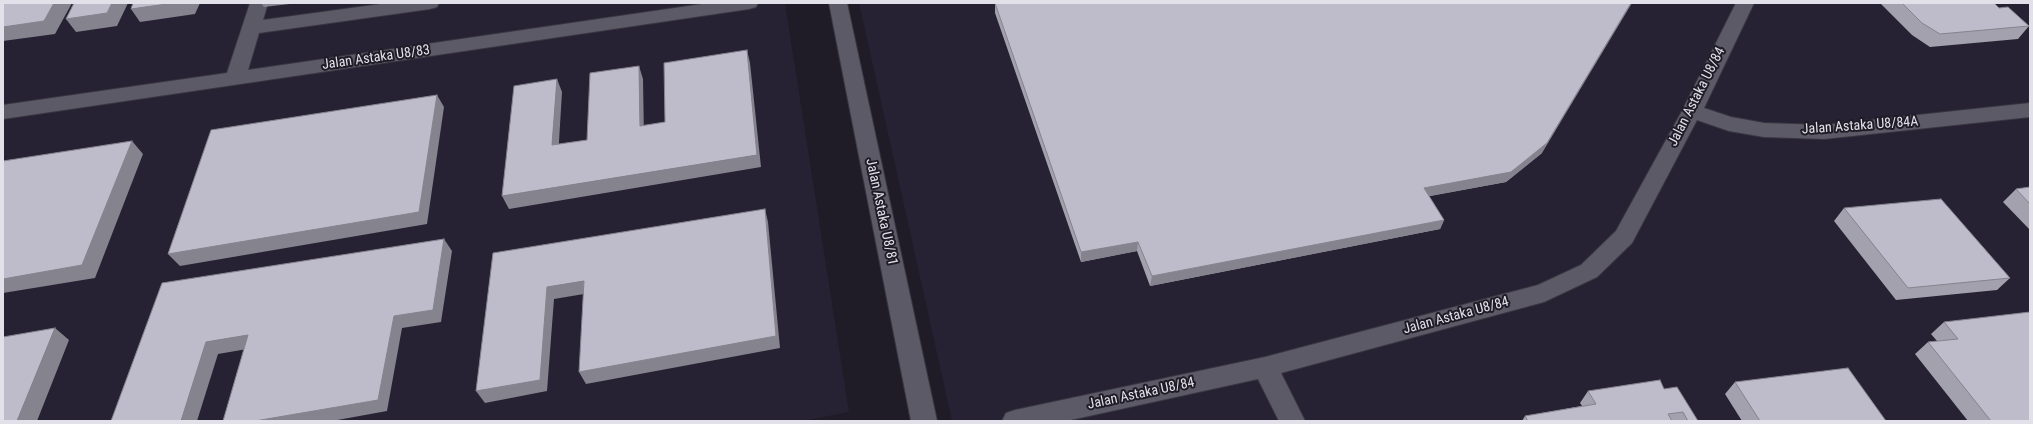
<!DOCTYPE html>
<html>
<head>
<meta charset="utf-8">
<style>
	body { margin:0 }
	#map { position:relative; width:2033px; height:424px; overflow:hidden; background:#1f1c27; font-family:"Roboto Condensed",sans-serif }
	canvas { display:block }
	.frame { position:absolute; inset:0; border:4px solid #e2e0e8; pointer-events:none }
</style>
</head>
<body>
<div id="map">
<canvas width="2033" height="424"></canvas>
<div class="frame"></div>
</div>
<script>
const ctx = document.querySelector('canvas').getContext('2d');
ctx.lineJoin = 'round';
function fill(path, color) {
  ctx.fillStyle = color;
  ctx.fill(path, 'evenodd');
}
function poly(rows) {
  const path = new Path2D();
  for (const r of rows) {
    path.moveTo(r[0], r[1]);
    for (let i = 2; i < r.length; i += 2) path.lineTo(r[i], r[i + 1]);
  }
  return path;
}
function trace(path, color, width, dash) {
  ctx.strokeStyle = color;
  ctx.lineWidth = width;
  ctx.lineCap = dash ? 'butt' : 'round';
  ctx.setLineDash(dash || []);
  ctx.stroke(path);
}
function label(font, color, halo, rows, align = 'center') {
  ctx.font = font + ' "Roboto Condensed",sans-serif';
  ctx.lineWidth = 4;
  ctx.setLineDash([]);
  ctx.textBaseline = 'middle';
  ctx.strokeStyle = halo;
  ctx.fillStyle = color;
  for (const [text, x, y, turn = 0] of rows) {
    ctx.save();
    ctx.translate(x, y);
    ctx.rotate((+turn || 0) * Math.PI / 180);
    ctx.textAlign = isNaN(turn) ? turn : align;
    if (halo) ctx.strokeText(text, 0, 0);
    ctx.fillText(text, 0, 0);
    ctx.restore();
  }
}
const built = poly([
	[3,3,785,3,849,412,803,421,3,421],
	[859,3,2030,3,2030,421,952,421]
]);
const minor = poly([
	[250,3,268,3,263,20,388,3,439,3,437,7,430,9,259,33,248,70,709,3,758,3,756,7,749,9,3,119,3,105,227,73,250,3],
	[829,3,847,3,937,421,911,421,829,3],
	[1736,3,1754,3,1704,108,1731,117,1764,123,1824,125,2030,103,2030,117,1824,139,1764,137,1729,131,1697,120,1632,243,1597,277,1544,302,1281,373,1305,421,1279,421,1258,379,1066,421,1002,421,1006,413,1015,410,1265,357,1538,285,1581,265,1616,231,1682,111,1736,3]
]);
const wall = poly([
	[995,3,1542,153,1506,182,1429,196,1444,220,1440,229,1150,286,1137,251,1081,262,995,13],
	[1880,3,1994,3,1999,8,2029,26,2018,39,1930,47,1912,35],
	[2030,187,2030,230,2003,202,2016,189],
	[1844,208,2010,278,1997,290,1896,300,1834,221],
	[1944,322,2030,421,1968,421,1915,354,1928,342,1937,341,1931,334],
	[1735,382,1886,421,1742,421,1725,394],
	[1664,389,1698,421,1522,421,1525,416,1582,406,1580,403,1588,391]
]);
const shadedWall = poly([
	[54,3,72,3,55,34,3,41,3,27],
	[112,3,128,3,117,26,76,32,66,19],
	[174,3,200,3,195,14,140,22,131,9],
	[261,3,298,3,264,7],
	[1631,3,1632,3,1542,153,1506,182,1420,198,1424,188],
	[747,50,750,63,761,167,509,209,502,196,757,155],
	[639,66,643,79,644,139,640,126],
	[557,79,562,92,558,158,552,145],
	[437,95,444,107,427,224,180,266,168,254],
	[132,141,143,154,95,278,3,293,3,279],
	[765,209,768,222,780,348,586,384,579,372],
	[1444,220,1440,229,1150,286,1152,276],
	[444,239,452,251,441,322,402,328,387,411,332,421,255,421],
	[1138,242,1137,251,1081,262,1081,252],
	[584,281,590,293,554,299,547,391,485,403,476,391,547,287],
	[55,328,69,340,37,421,17,421],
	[248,335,259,347,218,354,197,421,181,421,206,342]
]);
const building = poly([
	[3,3,54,3,44,21,3,27,3,3],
	[74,3,112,3,107,13,66,19,74,3],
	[133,3,174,3,131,9,133,3],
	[995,3,1631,3,1547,143,1511,172,1424,188,1444,220,1152,276,1138,242,1081,252,995,3],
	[1902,3,1994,3,1999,8,2008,7,2029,26,1940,34,1922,23,1902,3],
	[747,50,757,155,502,196,514,86,557,79,552,145,587,140,590,73,639,66,640,126,665,122,664,63,747,50],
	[437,95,419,212,168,254,211,130,437,95],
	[132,141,82,265,3,279,3,161,132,141],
	[2030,187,2030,204,2016,189,2030,187],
	[1941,199,2010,278,1908,288,1844,208,1941,199],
	[765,209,776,336,579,372,584,281,547,287,540,380,476,391,493,253,765,209],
	[444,239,433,310,394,316,378,400,255,421,223,421,248,335,206,342,181,421,111,421,162,283,444,239],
	[2030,312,2030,421,1991,421,1928,342,1958,339,1944,322,2030,312],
	[55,328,17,421,3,421,3,337,55,328],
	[1848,368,1886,421,1760,421,1735,382,1848,368],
	[1660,380,1664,389,1677,387,1698,421,1688,421,1683,412,1668,414,1672,421,1528,421,1525,416,1596,404,1588,391,1660,380]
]);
const streetNames = [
	["Jalan Astaka U8/83",376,58,-8],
	["Jalan Astaka U8/84",1697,97,-63],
	["Jalan Astaka U8/84A",1860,126,-4],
	["Jalan Astaka U8/81",881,212,78],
	["Jalan Astaka U8/84",1456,316,-15],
	["Jalan Astaka U8/84",1141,394,-12]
];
fill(built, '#262233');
trace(minor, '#393740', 2);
fill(minor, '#5d5a67');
fill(wall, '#a3a1ae');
fill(shadedWall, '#85838d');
fill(building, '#bebbca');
trace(building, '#85838d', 1);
label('14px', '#e2e0e8', '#1f1c27', streetNames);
</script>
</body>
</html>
